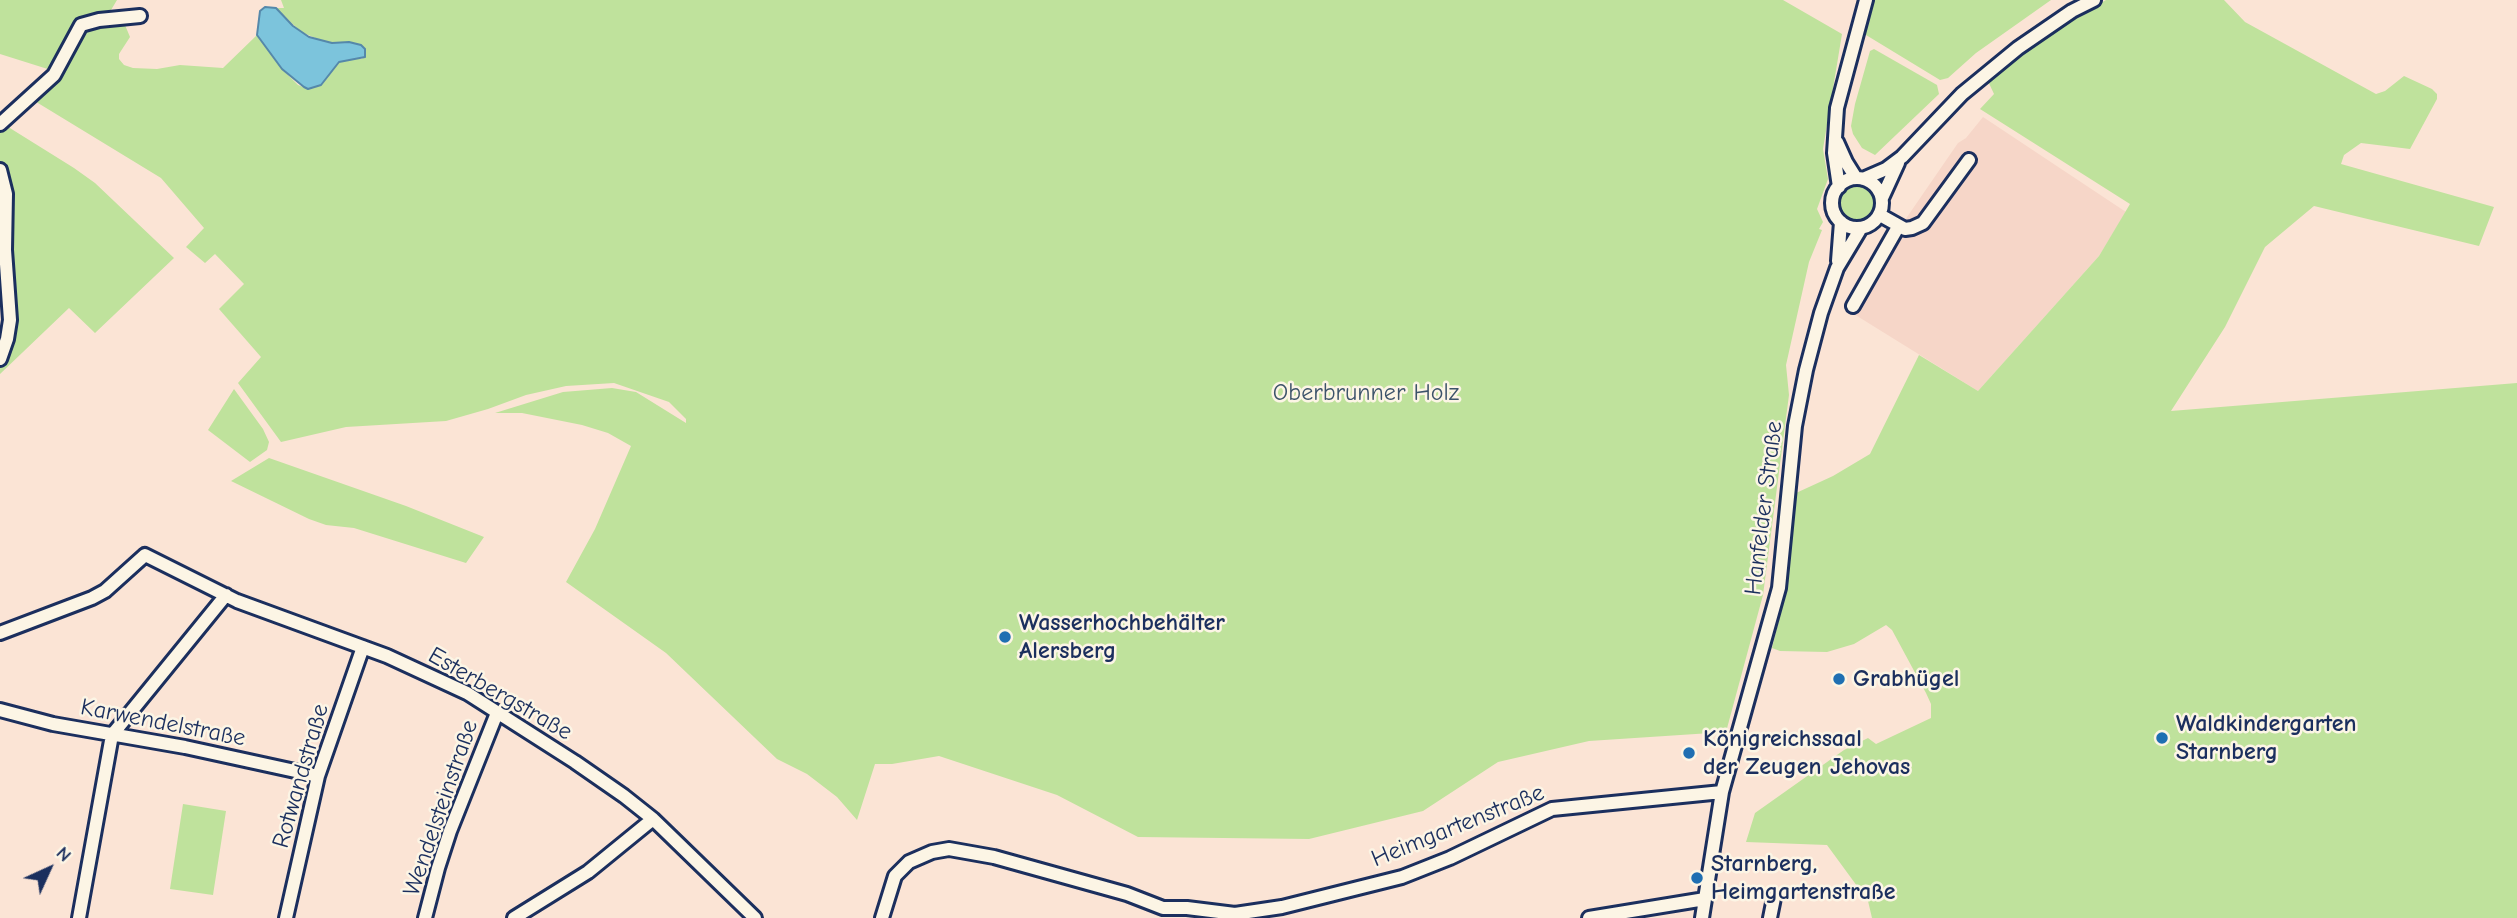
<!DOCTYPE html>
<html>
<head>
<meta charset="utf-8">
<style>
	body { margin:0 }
	#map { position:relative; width:2517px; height:918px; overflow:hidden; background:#fbe4d5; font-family:"Comic Neue",sans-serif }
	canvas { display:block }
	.north { position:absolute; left:14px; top:834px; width:70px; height:70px; -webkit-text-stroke:5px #fcf5e5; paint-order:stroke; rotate:45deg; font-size:19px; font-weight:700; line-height:28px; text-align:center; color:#1b2f5e }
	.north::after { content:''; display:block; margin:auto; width:24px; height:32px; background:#1b2f5e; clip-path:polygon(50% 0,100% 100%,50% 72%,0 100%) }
</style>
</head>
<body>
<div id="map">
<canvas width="2517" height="918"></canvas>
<div class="north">N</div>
</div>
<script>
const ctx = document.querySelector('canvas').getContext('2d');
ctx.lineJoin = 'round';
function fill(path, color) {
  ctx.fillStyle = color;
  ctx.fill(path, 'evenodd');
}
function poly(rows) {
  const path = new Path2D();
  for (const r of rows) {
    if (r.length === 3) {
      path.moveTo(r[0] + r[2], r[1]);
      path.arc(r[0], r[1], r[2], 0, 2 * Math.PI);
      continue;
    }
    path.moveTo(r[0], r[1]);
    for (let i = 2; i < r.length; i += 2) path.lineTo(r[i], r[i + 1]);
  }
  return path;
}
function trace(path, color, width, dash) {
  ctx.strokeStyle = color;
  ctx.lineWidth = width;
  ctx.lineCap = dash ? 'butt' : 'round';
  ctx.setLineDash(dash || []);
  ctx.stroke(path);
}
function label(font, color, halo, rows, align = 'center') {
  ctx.font = font + ' "Comic Neue",sans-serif';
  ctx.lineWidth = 5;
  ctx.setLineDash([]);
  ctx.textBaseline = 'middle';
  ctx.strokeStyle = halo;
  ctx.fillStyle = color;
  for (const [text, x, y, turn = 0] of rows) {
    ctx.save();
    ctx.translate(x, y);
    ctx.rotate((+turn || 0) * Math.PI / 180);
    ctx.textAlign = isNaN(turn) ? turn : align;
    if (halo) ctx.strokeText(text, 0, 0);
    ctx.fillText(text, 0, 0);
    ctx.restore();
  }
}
const built = poly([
	[1983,117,2126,212,2099,256,1978,391,1849,311,1886,238,1905,220,1958,143,1966,138]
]);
const green = poly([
	[0,0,117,0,111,10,125,25,130,37,119,54,119,59,124,65,133,68,157,69,180,65,223,68,257,35,282,69,298,85,308,89,321,85,339,62,350,59,362,59,366,53,365,49,355,43,325,42,301,32,276,8,284,8,281,0,1783,0,1842,34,1823,149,1828,179,1817,209,1823,222,1819,229,1822,230,1809,262,1786,365,1789,395,1763,595,1726,732,1589,741,1498,762,1423,811,1309,839,1138,837,1057,795,939,756,892,764,875,764,857,820,837,797,807,774,777,759,666,653,566,582,595,529,631,446,608,433,582,425,522,413,495,413,563,392,612,388,636,392,686,423,686,419,669,402,614,383,566,386,526,395,488,409,446,421,346,427,281,442,238,383,261,357,219,309,244,284,215,254,205,263,186,247,204,228,161,178,33,100,60,74,76,39,88,26,85,22,78,28,56,71,54,71,0,54],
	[1874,0,2051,0,1976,53,1948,78,1940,80,1866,35,1865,33],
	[2106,0,2224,0,2245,22,2376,94,2385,91,2404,76,2432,89,2437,94,2437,99,2410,149,2361,143,2344,155,2341,164,2494,207,2479,246,2314,206,2265,247,2225,327,2171,411,2517,383,2517,918,1872,918,1868,901,1827,845,1746,842,1755,813,1844,750,1868,738,1876,744,1931,718,1931,704,1926,693,1892,630,1886,625,1854,644,1827,652,1780,651,1772,648,1787,587,1796,493,1833,476,1870,454,1919,355,1978,391,2099,256,2130,204,1980,109,1994,94,1987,79,2009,60,2069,21],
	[1874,49,1937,85,1939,94,1875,155,1862,148,1853,134,1851,126,1855,104,1870,51],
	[5,125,74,168,95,183,174,258,95,333,69,308,0,374,0,364,7,352,6,180,0,164,0,131],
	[1858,203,19],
	[234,389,263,429,269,442,267,450,250,462,208,430],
	[269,458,406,506,484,537,466,563,354,528,326,525,309,519,231,481],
	[183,804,226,811,213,895,170,889]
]);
const water = poly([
	[265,7,276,8,293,26,309,37,332,43,349,42,361,45,365,49,365,57,339,62,321,85,308,89,304,87,282,69,257,35,260,11,265,7]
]);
const minor = poly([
	[0,124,54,75,81,25,99,20,140,16],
	[1837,142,1846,162,1856,178],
	[0,170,6,194,5,250,10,320,7,339,0,359],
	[1857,203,25],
	[1863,179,1886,169,1902,157,1962,94,2018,48,2072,11,2094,0],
	[1839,187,1834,153,1837,108,1866,0],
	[1882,198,1898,163],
	[1880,215,1905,229,1912,228,1923,223,1969,160],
	[1838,261,1841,222],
	[1853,306,1898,227],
	[0,633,92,598,105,591,145,555,237,601,387,656,467,693,575,762,624,796,653,819,755,918],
	[0,710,53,724,185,747,318,776],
	[79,918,112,735,226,595],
	[286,918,318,776,363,647],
	[425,918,438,868,450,831,497,713],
	[514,918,588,872,653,819],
	[882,918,895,876,909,862,932,852,949,849,994,857,1127,894,1163,908,1187,908,1235,914,1282,907,1402,877,1450,858,1552,809,1722,792],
	[1589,918,1705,899],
	[1702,918,1722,792,1779,588,1795,426,1806,370,1821,313,1837,268,1861,228],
	[1770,918,1774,898]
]);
const markers = [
	[1005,637,7,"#1f6fb2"],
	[1839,679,7,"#1f6fb2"],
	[2162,738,7,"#1f6fb2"],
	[1689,753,7,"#1f6fb2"],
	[1697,878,7,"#1f6fb2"]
];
const parkNames = [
	["Oberbrunner Holz",1366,393]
];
const streetNames = [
	["Hanfelder Straße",1764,508,-83],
	["Esterbergstraße",500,694,30],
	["Karwendelstraße",163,723,11],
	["Rotwandstraße",301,776,-74],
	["Wendelsteinstraße",441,808,-71],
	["Heimgartenstraße",1458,826,-22]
];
const poiNames = [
	["Wasserhochbehälter",1019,623],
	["Alersberg",1019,651],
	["Grabhügel",1853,679],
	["Waldkindergarten",2176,724],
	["Starnberg",2176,752],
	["Königreichssaal",1703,739],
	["der Zeugen Jehovas",1703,767],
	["Starnberg,",1711,864],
	["Heimgartenstraße",1711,892]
];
fill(built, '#f6d6c8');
fill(green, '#bfe29c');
fill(water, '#7cc4dc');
trace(water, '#58a', 2);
trace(minor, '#1b2f5e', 18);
trace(minor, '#fcf5e5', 12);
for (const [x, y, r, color] of markers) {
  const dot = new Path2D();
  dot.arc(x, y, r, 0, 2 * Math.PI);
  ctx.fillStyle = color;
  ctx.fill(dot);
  trace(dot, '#fcf5e5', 2.5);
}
label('24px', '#3c536a', '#fcf5e5', parkNames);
label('24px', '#1b2f5e', '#fcf5e5', streetNames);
label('bold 24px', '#1b2f5e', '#fcf5e5', poiNames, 'left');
</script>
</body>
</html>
